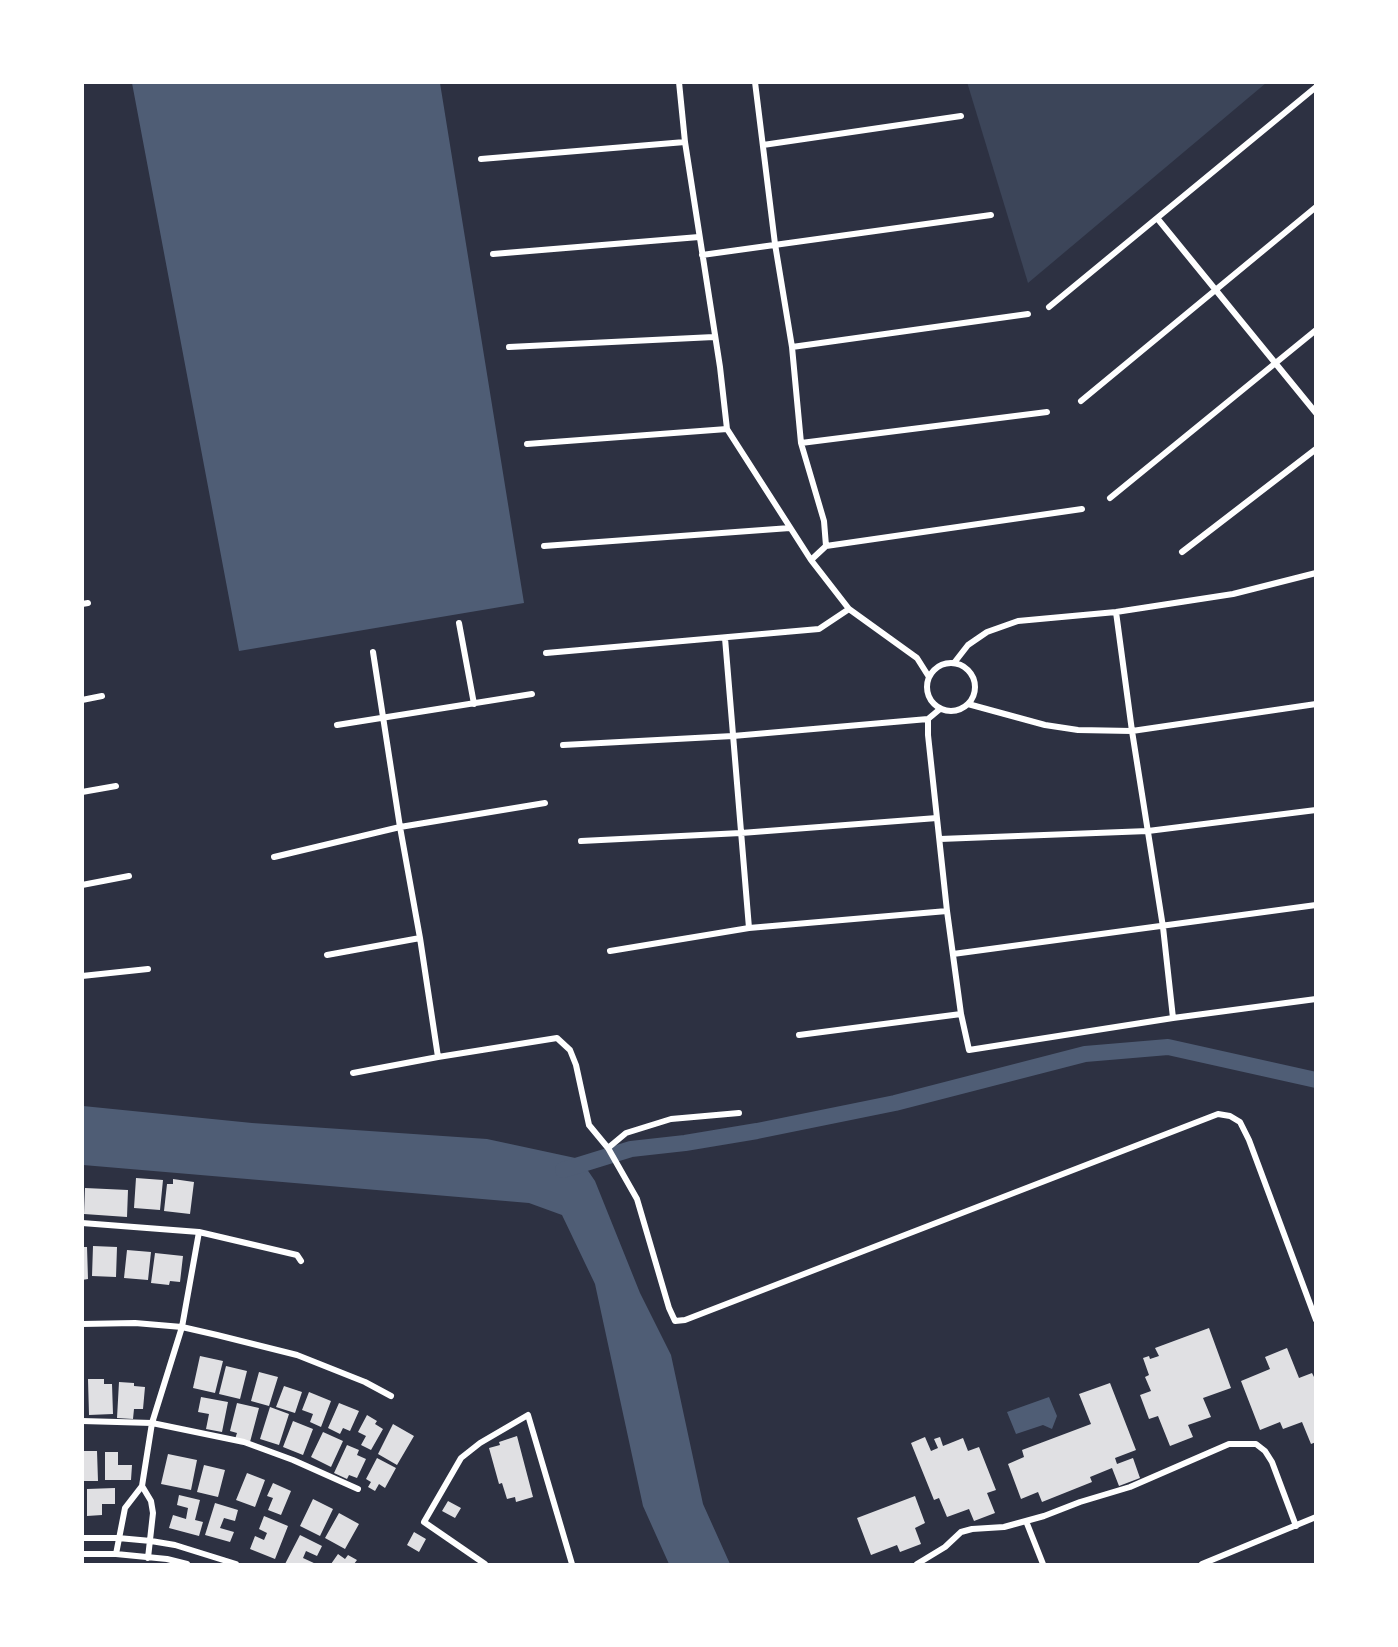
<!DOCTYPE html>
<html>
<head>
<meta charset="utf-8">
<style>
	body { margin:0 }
	#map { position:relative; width:1398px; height:1647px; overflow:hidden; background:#2d3142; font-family:"PT Sans Narrow",sans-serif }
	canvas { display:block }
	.frame { position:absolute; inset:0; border:84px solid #fff; pointer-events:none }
</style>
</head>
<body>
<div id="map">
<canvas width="1398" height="1647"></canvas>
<div class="frame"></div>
</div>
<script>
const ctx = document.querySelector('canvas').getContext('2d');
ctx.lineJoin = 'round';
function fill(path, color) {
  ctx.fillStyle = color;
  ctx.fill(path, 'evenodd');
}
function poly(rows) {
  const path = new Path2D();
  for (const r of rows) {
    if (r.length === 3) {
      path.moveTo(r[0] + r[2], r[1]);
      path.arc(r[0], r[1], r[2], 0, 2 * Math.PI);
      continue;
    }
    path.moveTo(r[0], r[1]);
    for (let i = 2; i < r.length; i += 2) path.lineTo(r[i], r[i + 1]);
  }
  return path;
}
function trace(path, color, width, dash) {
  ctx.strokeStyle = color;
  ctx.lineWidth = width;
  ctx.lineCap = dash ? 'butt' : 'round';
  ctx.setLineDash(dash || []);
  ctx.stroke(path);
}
const green = poly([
	[967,82,1266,82,1266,83,1028,283]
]);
const water = poly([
	[132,83,440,83,524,603,239,651],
	[83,1106,252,1123,487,1139,580,1159,595,1181,640,1293,671,1355,703,1504,730,1564,669,1564,643,1506,595,1284,562,1215,529,1203,83,1165],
	[1049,1397,1057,1416,1052,1429,1043,1425,1016,1434,1007,1412]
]);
const canal = poly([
	[563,1170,631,1149,685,1143,757,1131,895,1103,1085,1054,1168,1047,1316,1080]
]);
const building = poly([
	[136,1178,163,1180,160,1210,134,1208],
	[173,1179,194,1182,190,1214,164,1211,167,1184,173,1184],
	[85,1188,128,1190,127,1217,84,1214],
	[93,1246,117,1247,116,1277,92,1276],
	[82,1247,87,1247,88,1279,82,1280],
	[127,1250,151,1252,148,1280,124,1278],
	[155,1253,183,1256,180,1282,170,1281,169,1285,151,1283],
	[1209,1328,1231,1388,1203,1398,1211,1417,1188,1425,1193,1437,1170,1446,1158,1416,1149,1419,1140,1395,1151,1391,1145,1377,1149,1375,1143,1358,1149,1356,1150,1359,1159,1356,1155,1348],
	[1287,1348,1299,1378,1312,1373,1316,1381,1316,1442,1311,1444,1302,1422,1283,1429,1280,1422,1260,1430,1241,1381,1270,1369,1265,1357],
	[200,1356,223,1361,215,1393,193,1388],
	[226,1366,247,1371,240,1399,219,1394],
	[259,1372,278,1377,269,1406,251,1401],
	[88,1379,104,1379,104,1384,112,1384,113,1414,89,1415],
	[119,1382,134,1383,134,1386,145,1387,143,1409,134,1409,133,1419,117,1418],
	[1110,1383,1136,1450,1115,1458,1117,1464,1133,1458,1140,1478,1119,1486,1112,1468,1090,1477,1092,1482,1042,1502,1038,1492,1021,1499,1008,1464,1024,1457,1022,1450,1091,1424,1079,1394],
	[284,1386,302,1392,295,1413,276,1407],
	[309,1392,331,1401,321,1427,310,1422,313,1414,302,1410],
	[201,1397,228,1402,222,1432,206,1429,209,1414,198,1412],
	[237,1403,259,1408,250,1442,235,1439,237,1433,230,1431],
	[339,1403,359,1411,350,1431,343,1428,340,1434,328,1428],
	[270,1407,289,1414,279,1445,260,1439],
	[367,1415,377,1421,375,1424,383,1429,371,1450,361,1445,366,1436,358,1432],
	[293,1421,313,1429,303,1455,283,1447],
	[393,1424,414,1436,397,1465,378,1454],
	[323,1432,343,1441,331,1467,311,1457],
	[517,1436,533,1497,516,1502,515,1497,507,1499,502,1483,499,1484,489,1448,500,1445,499,1442],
	[925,1437,931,1451,938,1448,934,1439,940,1437,943,1446,963,1438,968,1451,979,1447,996,1490,987,1493,995,1513,974,1521,969,1509,947,1517,939,1498,934,1500,911,1443],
	[347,1445,359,1450,357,1455,366,1459,357,1478,349,1475,347,1479,334,1473],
	[82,1451,97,1451,98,1481,82,1481],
	[105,1452,118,1452,118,1465,132,1465,131,1480,105,1480],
	[168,1454,197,1460,191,1490,161,1484],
	[377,1458,396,1468,385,1488,379,1484,375,1491,368,1487,371,1482,366,1479],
	[204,1465,225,1470,218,1497,197,1492],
	[247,1473,265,1480,255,1507,236,1500],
	[273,1483,291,1491,281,1515,268,1510,273,1498,267,1496],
	[115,1488,115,1504,102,1504,102,1515,87,1516,87,1489],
	[179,1495,200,1500,195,1520,203,1522,199,1536,169,1528,173,1515,186,1519,188,1508,177,1505],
	[915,1496,925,1523,915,1528,921,1544,900,1552,897,1545,871,1555,857,1518],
	[313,1499,333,1509,320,1536,300,1526],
	[448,1501,461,1508,455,1518,442,1511],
	[215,1503,238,1510,235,1521,224,1518,220,1528,234,1532,230,1542,205,1535],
	[339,1513,359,1524,345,1549,325,1538],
	[264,1516,288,1526,275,1559,250,1549,255,1536,264,1540,267,1533,259,1529],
	[414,1532,426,1539,419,1552,407,1545],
	[300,1535,322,1546,317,1556,306,1551,303,1558,316,1564,285,1564],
	[338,1554,345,1559,348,1555,357,1560,354,1564,331,1564]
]);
const minor = poly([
	[679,82,685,142,720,367,727,429,811,560],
	[755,82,775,244,792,347,801,443,824,521,826,546,811,560,849,609,917,658,929,677],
	[763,145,961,116],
	[481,159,685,142],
	[1157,218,1316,413],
	[493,254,699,237],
	[702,255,991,215],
	[1049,307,1316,87],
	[509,347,714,337],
	[792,347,1028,314],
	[1081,401,1316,207],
	[801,443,1047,412],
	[527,444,727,429],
	[1110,498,1316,330],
	[544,546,790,528],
	[826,546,1082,509],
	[1182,552,1316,449],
	[82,604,88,603],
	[1116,612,1132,731,1163,927,1173,1018],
	[459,623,474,704],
	[725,638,749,928,947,911],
	[373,652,400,827,420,938,438,1057],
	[546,653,819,629,849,609],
	[954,663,968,645,987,632,1018,621,1116,612,1233,594,1316,573],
	[951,687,24],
	[82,700,102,696],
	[968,704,1045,725,1078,730,1132,731,1316,704],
	[940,709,928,719,928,735,947,911,961,1014,969,1050,1173,1018,1316,999],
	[337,725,532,694],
	[563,745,733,736,928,719],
	[82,792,116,786],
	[940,839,1148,831,1316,810],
	[581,841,741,833,937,818],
	[274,857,400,827,545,803],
	[82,885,129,876],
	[610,951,749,928],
	[953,954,1316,905],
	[327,955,420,938],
	[82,976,148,969],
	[799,1035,961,1014],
	[353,1073,438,1057,557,1038,570,1050,576,1065,589,1125,608,1148,637,1199,669,1308,675,1321,685,1320,1218,1114,1230,1116,1240,1122,1249,1140,1316,1320],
	[608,1148,626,1133,671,1119,739,1113],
	[82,1223,199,1232,297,1255,301,1261],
	[82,1324,135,1323,182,1327,217,1335,297,1355,365,1382,391,1396],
	[82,1421,152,1423,244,1442,293,1460,358,1489],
	[142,1486,151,1501,153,1513,148,1558],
	[1026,1521,1043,1564],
	[82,1538,118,1538,151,1541,175,1545,236,1564],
	[82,1554,116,1554,167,1559,187,1564],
	[116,1554,125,1508,142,1486,152,1423,182,1327,199,1232],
	[485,1564,424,1522,461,1458,480,1443,528,1415,572,1564],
	[917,1564,945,1547,961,1532,972,1529,1004,1527,1044,1516,1080,1502,1130,1487,1229,1444,1256,1444,1265,1451,1272,1462,1296,1526],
	[1202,1564,1316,1517]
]);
fill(green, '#3c4559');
fill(water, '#4f5d75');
trace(canal, '#4f5d75', 16);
fill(building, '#e0e0e3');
trace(minor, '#fff', 6);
</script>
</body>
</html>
